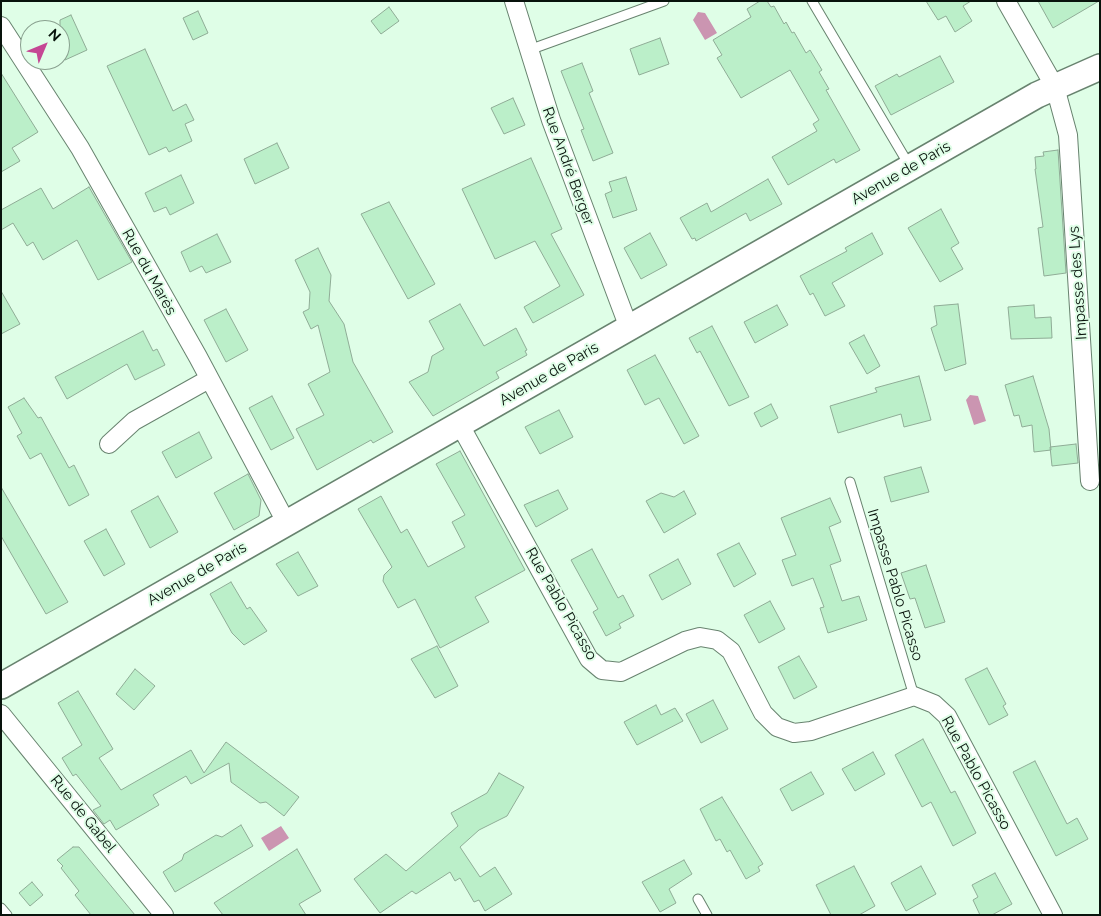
<!DOCTYPE html>
<html>
<head>
<meta charset="utf-8">
<style>
	body { margin:0 }
	#map { position:relative; width:1101px; height:916px; overflow:hidden; background:#dffee7; font-family:Raleway,sans-serif }
	canvas { display:block }
	.frame { position:absolute; inset:0; border:2px solid #08130c; pointer-events:none }
	.north { position:absolute; left:20px; top:20px; width:50px; height:50px; box-sizing:border-box; background:#dffee7; border:1px solid #89a08f; border-radius:50%; rotate:45deg; font-size:14px; font-weight:700; line-height:20px; text-align:center; color:#08130c }
	.north::after { content:''; display:block; margin:auto; width:18px; height:22px; background:#c54794; clip-path:polygon(50% 0,100% 100%,50% 72%,0 100%) }
</style>
</head>
<body>
<div id="map">
<canvas width="1101" height="916"></canvas>
<div class="frame"></div>
<div class="north">N</div>
</div>
<script>
const ctx = document.querySelector('canvas').getContext('2d');
ctx.lineJoin = 'round';
function fill(path, color) {
  ctx.fillStyle = color;
  ctx.fill(path, 'evenodd');
}
function poly(rows) {
  const path = new Path2D();
  for (const r of rows) {
    path.moveTo(r[0], r[1]);
    for (let i = 2; i < r.length; i += 2) path.lineTo(r[i], r[i + 1]);
  }
  return path;
}
function trace(path, color, width, dash) {
  ctx.strokeStyle = color;
  ctx.lineWidth = width;
  ctx.lineCap = dash ? 'butt' : 'round';
  ctx.setLineDash(dash || []);
  ctx.stroke(path);
}
function label(font, color, halo, rows, align = 'center') {
  ctx.font = font + ' Raleway,sans-serif';
  ctx.lineWidth = 4;
  ctx.setLineDash([]);
  ctx.textBaseline = 'middle';
  ctx.strokeStyle = halo;
  ctx.fillStyle = color;
  for (const [text, x, y, turn = 0] of rows) {
    ctx.save();
    ctx.translate(x, y);
    ctx.rotate((+turn || 0) * Math.PI / 180);
    ctx.textAlign = isNaN(turn) ? turn : align;
    if (halo) ctx.strokeText(text, 0, 0);
    ctx.fillText(text, 0, 0);
    ctx.restore();
  }
}
const water = poly([
	[698,12,705,13,717,33,705,40,693,20],
	[970,395,978,396,986,421,974,425,966,400],
	[281,826,289,838,269,851,261,838]
]);
const building = poly([
	[760,1,767,1,771,7,774,6,784,24,786,22,792,33,794,32,806,53,810,50,822,70,819,72,829,89,826,90,860,150,836,163,834,159,788,185,772,157,817,131,813,124,819,120,790,70,741,98,717,58,722,55,713,40,751,17,747,9,760,1],
	[926,1,971,1,963,6,972,21,955,32,946,16,938,20,926,1],
	[1038,1,1099,1,1053,28,1038,1],
	[389,7,399,21,381,34,371,21,389,7],
	[198,11,208,33,193,40,183,18,198,11],
	[71,15,87,50,65,60,60,49,60,20,71,15],
	[660,38,669,64,639,75,630,49,660,38],
	[145,49,173,111,186,104,194,120,185,124,192,141,169,152,166,147,149,155,107,66,145,49],
	[940,56,954,82,891,115,875,86,897,74,899,77,940,56],
	[582,63,593,91,589,93,613,153,593,161,581,130,584,129,561,71,582,63],
	[1,73,38,132,12,148,20,161,1,172,1,73],
	[513,98,525,125,504,134,491,108,513,98],
	[277,143,289,168,255,184,244,159,277,143],
	[1058,150,1066,273,1044,276,1038,228,1043,227,1035,169,1036,169,1035,157,1044,156,1043,152,1058,150],
	[531,158,562,229,551,234,584,295,533,323,524,307,560,286,535,241,495,259,462,189,531,158],
	[181,175,194,203,170,215,166,207,154,212,145,193,181,175],
	[626,177,637,210,613,218,605,194,612,191,609,182,626,177],
	[768,179,782,204,750,221,746,213,696,241,695,238,692,239,680,218,707,203,711,212,768,179],
	[89,187,132,262,98,280,77,240,43,260,33,242,27,246,13,223,1,230,1,210,41,188,53,209,89,187],
	[389,202,435,284,408,299,361,214,389,202],
	[941,209,959,243,951,248,963,269,940,282,908,228,941,209],
	[650,233,667,265,641,279,624,248,650,233],
	[872,233,883,254,832,283,845,306,825,316,813,293,810,295,800,276,847,251,845,248,872,233],
	[217,234,231,262,206,273,202,266,190,272,181,252,217,234],
	[318,248,331,275,329,301,344,324,353,362,393,432,373,443,371,440,317,470,296,429,324,415,308,384,330,372,318,325,311,329,303,312,309,309,310,292,295,260,318,248],
	[1,291,20,324,1,334,1,291],
	[460,304,484,346,516,328,527,350,525,351,527,355,496,372,499,378,433,416,409,382,428,372,432,356,444,349,429,321,460,304],
	[958,304,966,364,945,371,931,328,937,325,934,306,958,304],
	[777,305,788,325,755,343,744,322,777,305],
	[1034,305,1035,318,1051,317,1052,338,1011,339,1008,307,1034,305],
	[226,309,248,350,226,362,204,320,226,309],
	[712,326,749,397,729,406,700,351,697,353,689,338,712,326],
	[143,331,153,351,157,349,165,365,135,380,127,364,67,399,55,377,143,331],
	[864,335,880,366,867,374,849,343,864,335],
	[655,355,699,436,684,444,659,398,645,405,627,370,655,355],
	[919,376,931,420,904,427,901,414,838,433,830,406,877,392,875,388,919,376],
	[1033,376,1049,429,1051,450,1034,452,1032,425,1022,427,1019,415,1014,416,1005,385,1033,376],
	[272,396,294,438,271,450,249,408,272,396],
	[24,398,38,418,41,417,69,468,74,465,89,495,69,506,41,453,30,459,17,436,22,433,8,407,24,398],
	[771,404,778,418,761,427,754,413,771,404],
	[559,410,573,437,540,454,525,427,559,410],
	[199,432,212,458,176,478,162,452,199,432],
	[1076,444,1078,463,1052,466,1050,447,1076,444],
	[460,451,525,570,475,597,489,622,440,648,415,599,398,608,383,581,384,575,392,567,358,509,381,496,401,533,407,529,428,567,465,547,452,522,465,515,436,464,460,451],
	[921,467,929,492,891,502,884,477,921,467],
	[248,474,261,500,259,516,234,530,214,493,248,474],
	[1,487,68,602,46,614,1,536,1,487],
	[558,490,568,509,536,527,524,505,558,490],
	[684,491,696,514,664,533,646,501,661,493,674,497,684,491],
	[158,496,178,532,150,548,131,511,158,496],
	[830,498,841,522,829,527,841,561,830,565,842,601,859,596,867,620,828,633,820,608,824,607,813,578,792,586,782,560,796,555,781,518,830,498],
	[106,529,125,564,104,576,84,541,106,529],
	[739,543,756,574,734,587,717,554,739,543],
	[592,549,618,598,623,595,634,616,619,624,621,628,606,636,593,612,598,609,571,560,592,549],
	[298,552,318,586,298,596,276,564,298,552],
	[678,559,691,584,662,600,649,575,678,559],
	[926,565,945,622,925,628,915,598,910,599,901,573,926,565],
	[231,582,247,609,250,607,267,631,244,645,232,633,210,594,231,582],
	[770,601,785,629,759,643,744,615,770,601],
	[437,646,458,686,435,698,411,659,437,646],
	[799,656,817,687,794,699,778,667,799,656],
	[987,668,1006,704,1003,706,1008,715,989,725,965,679,987,668],
	[135,669,155,686,134,710,116,694,135,669],
	[78,691,113,749,99,758,121,790,191,750,204,773,226,742,299,797,284,816,266,802,260,803,231,782,229,763,191,784,186,776,153,795,159,805,116,830,110,820,104,824,93,810,101,806,76,774,73,776,62,758,82,745,58,703,78,691],
	[713,700,728,729,701,743,686,714,713,700],
	[656,705,661,715,675,708,683,721,637,745,624,722,656,705],
	[923,739,951,793,955,791,976,833,953,846,931,802,922,807,895,755,923,739],
	[873,752,885,774,855,791,842,769,873,752],
	[1035,761,1067,824,1077,818,1088,839,1056,856,1013,772,1035,761],
	[811,772,824,794,792,811,780,789,811,772],
	[499,773,524,787,507,816,479,830,460,847,480,877,495,867,512,894,485,911,479,900,474,902,460,878,455,881,450,872,416,894,412,891,380,913,354,879,386,854,406,871,458,826,451,813,487,793,499,773],
	[722,797,763,864,758,867,760,871,746,879,730,850,727,852,720,839,716,841,700,809,722,797],
	[241,825,253,846,175,892,163,872,182,860,184,854,216,835,222,837,241,825],
	[73,847,79,847,135,915,91,915,75,895,79,891,61,868,63,866,57,860,73,847],
	[297,849,321,891,299,904,306,915,223,915,214,903,297,849],
	[684,860,692,874,669,889,676,903,660,912,642,882,684,860],
	[854,866,875,906,859,915,831,915,816,885,854,866],
	[921,866,936,894,906,911,891,883,921,866],
	[995,873,1012,904,992,915,980,915,973,900,978,897,972,885,995,873],
	[32,882,43,895,30,906,19,893,32,882]
]);
const service = poly([
	[812,1,909,165],
	[529,50,664,1],
	[850,482,914,696],
	[698,899,707,915],
	[1,908,7,915]
]);
const minor = poly([
	[514,1,551,120,629,328],
	[1006,1,1055,87,1068,135,1090,481],
	[1,26,80,148,198,357,287,524],
	[460,425,589,659,602,670,621,672,685,641,700,637,717,640,731,651,763,713,777,727,794,733,811,731,914,696,934,704,947,716,1053,915],
	[109,444,134,421,209,379],
	[1,714,164,915]
]);
const secondary = poly([
	[1,686,1037,95,1100,67]
]);
const streetNames = [
	["Rue André Berger",568,166,70],
	["Avenue de Paris",901,173,-30],
	["Rue du Marès",149,272,61],
	["Impasse des Lys",1078,283,-94],
	["Avenue de Paris",549,374,-30],
	["Avenue de Paris",197,574,-30],
	["Impasse Pablo Picasso",895,585,73],
	["Rue Pablo Picasso",561,604,60],
	["Rue Pablo Picasso",976,773,61],
	["Rue de Gabel",83,814,51]
];
fill(water, '#cb95b1');
fill(building, '#bbefc9');
trace(building, '#8fac96', 1);
trace(service, '#68836f', 11);
trace(minor, '#68836f', 20);
trace(secondary, '#68836f', 28);
trace(service, '#fff', 9);
trace(minor, '#fff', 18);
trace(secondary, '#fff', 25);
label('15px', '#08130c', '#dffee7', streetNames);
</script>
</body>
</html>
